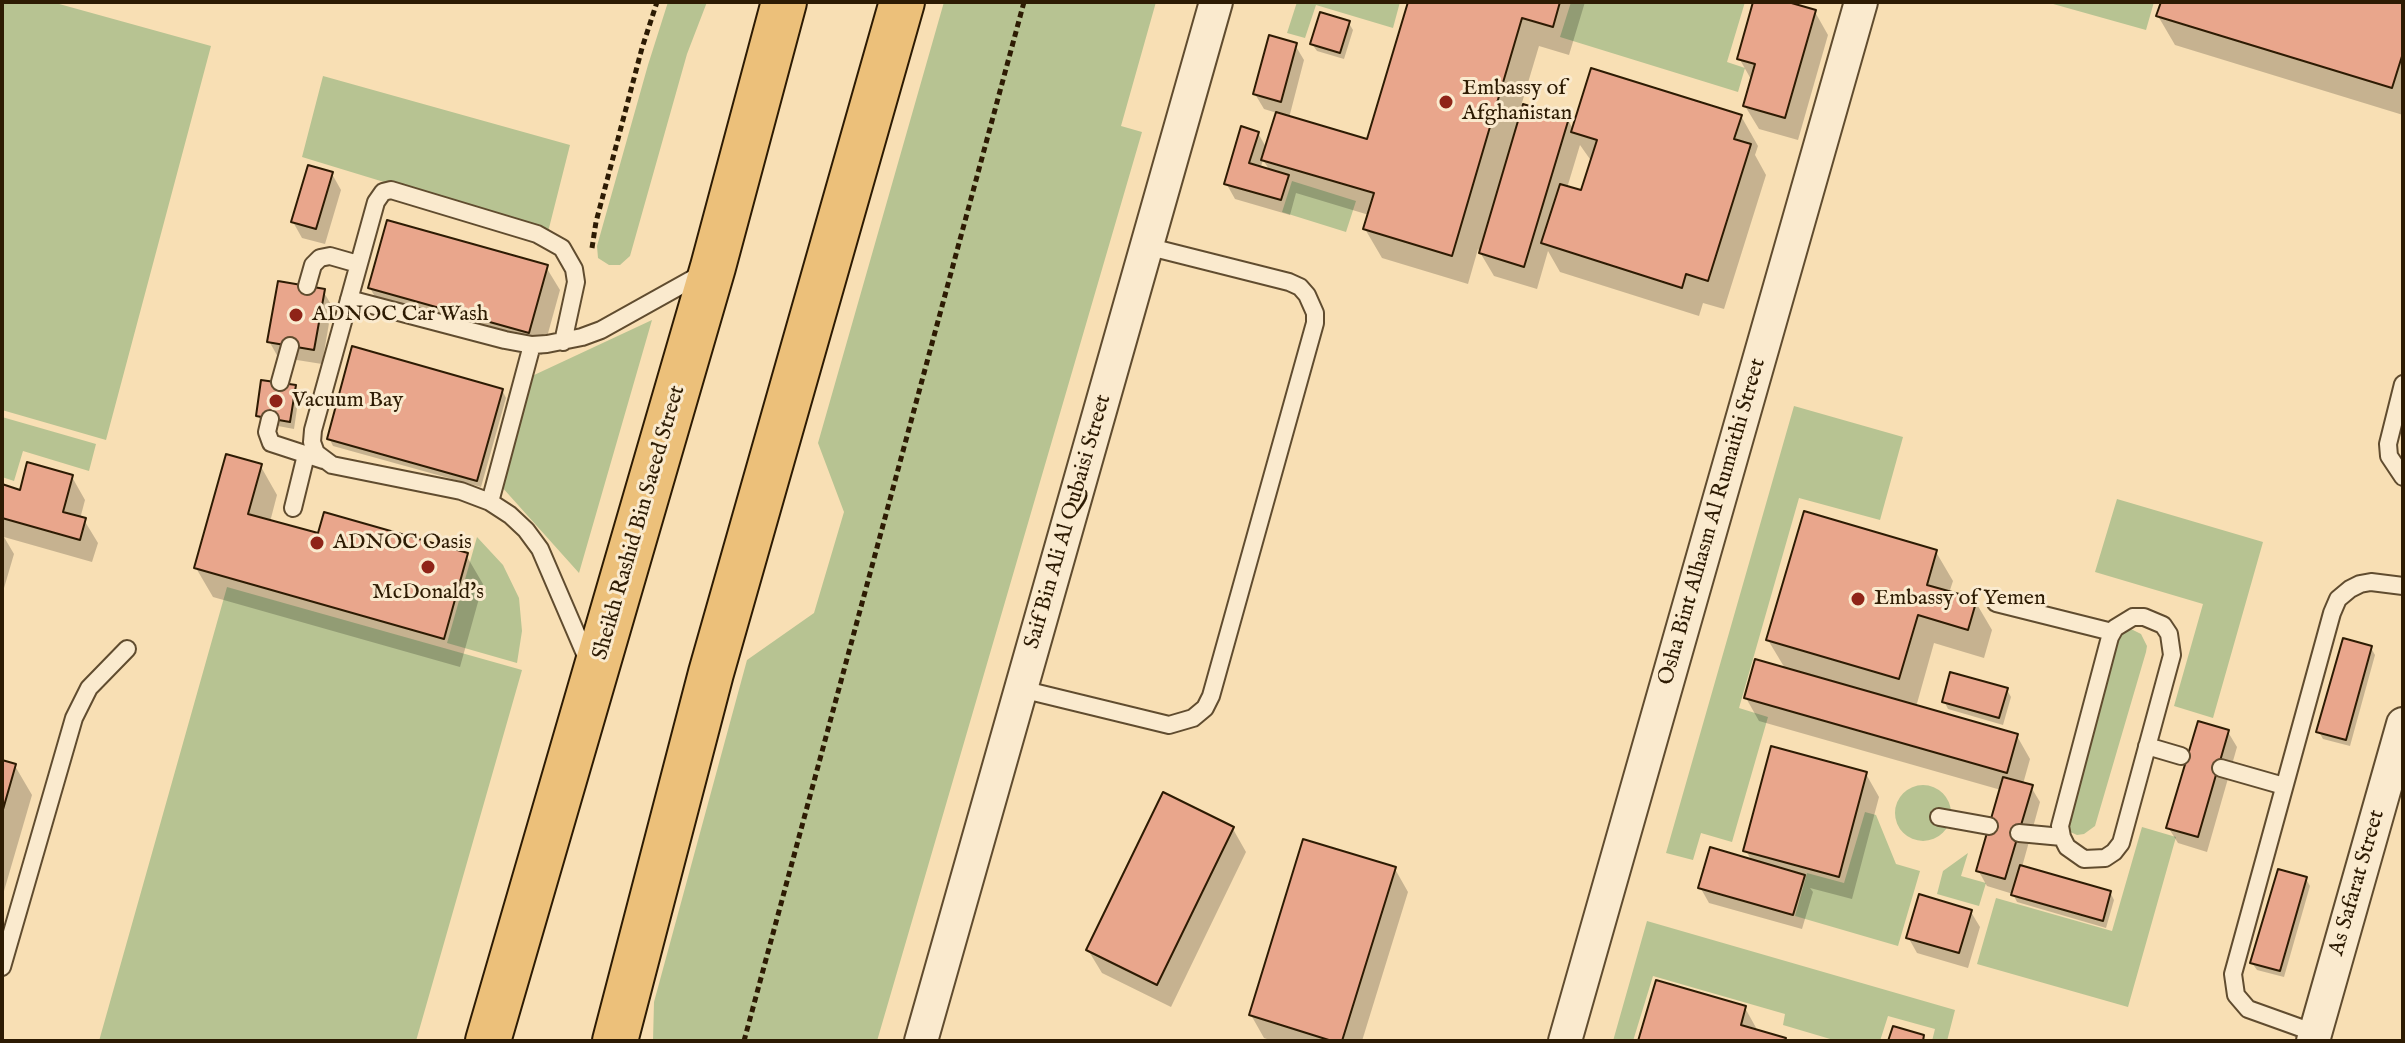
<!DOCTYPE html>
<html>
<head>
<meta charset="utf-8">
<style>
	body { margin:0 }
	#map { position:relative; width:2405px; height:1043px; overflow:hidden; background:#f8dfb4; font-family:"IM FELL English",serif }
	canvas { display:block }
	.frame { position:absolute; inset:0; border:4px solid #2d1b03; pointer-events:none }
</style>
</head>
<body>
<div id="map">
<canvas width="2405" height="1043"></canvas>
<div class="frame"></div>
</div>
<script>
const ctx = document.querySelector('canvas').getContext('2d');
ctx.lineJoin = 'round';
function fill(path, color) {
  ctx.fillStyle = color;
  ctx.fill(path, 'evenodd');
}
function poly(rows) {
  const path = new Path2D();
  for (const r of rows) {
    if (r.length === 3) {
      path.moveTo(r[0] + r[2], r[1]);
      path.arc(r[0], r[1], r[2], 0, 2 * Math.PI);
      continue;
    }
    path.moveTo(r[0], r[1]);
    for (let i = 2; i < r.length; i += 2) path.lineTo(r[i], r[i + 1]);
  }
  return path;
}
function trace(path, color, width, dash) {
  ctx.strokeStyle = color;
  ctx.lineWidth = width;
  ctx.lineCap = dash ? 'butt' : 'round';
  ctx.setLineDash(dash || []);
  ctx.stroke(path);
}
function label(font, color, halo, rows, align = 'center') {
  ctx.font = font + ' "IM FELL English",serif';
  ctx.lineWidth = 6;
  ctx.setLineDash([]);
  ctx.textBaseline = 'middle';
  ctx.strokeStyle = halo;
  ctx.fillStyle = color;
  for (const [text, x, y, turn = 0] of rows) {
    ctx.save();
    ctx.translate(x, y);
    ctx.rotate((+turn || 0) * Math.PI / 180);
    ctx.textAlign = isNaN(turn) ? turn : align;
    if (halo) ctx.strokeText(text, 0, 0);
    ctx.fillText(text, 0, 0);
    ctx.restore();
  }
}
const green = poly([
	[2,2,52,2,211,46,106,440,2,410],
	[668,2,707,2,687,54,630,256,620,265,609,265,598,258,597,246,648,65],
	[944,2,1156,2,1121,126,1142,132,877,1041,653,1041,654,1002,747,660,814,613,844,512,818,443],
	[1297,2,1400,2,1393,28,1316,5,1305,38,1287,33],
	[1571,2,1745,2,1727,62,1745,68,1738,92,1560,37],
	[2046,2,2154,2,2146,30],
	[323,76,570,145,548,232,302,157],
	[1292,181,1356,201,1346,232,1282,212],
	[652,320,579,573,501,486,532,376],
	[1794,406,1903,437,1880,520,1799,498,1739,708,1768,717,1732,842,1701,833,1693,860,1666,853],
	[2,417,96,444,89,471,23,451,14,481,2,477],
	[2117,499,2263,542,2213,718,2174,706,2203,604,2095,572],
	[477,537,503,565,519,598,522,631,517,663,447,643],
	[227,587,522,670,416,1041,99,1041],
	[2129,628,2141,634,2147,646,2146,652,2095,826,2084,834,2077,835,2066,830,2108,640],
	[1923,813,28],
	[1865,812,1876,815,1896,864,1920,871,1898,946,1795,916,1807,873,1844,883],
	[2142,827,2176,837,2128,1007,1977,964,1996,898,2112,931],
	[1968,853,1961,876,1986,883,1979,906,1937,894,1943,871],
	[1647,921,1955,1010,1947,1041,1932,1041,1935,1029,1888,1016,1880,1041,1837,1041,1783,1025,1785,1014,1653,976,1633,1041,1613,1041]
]);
const shadow = poly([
	[1410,2,1585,2,1569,55,1539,46,1521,106,1568,120,1573,129,1741,116,1758,146,1755,155,1766,175,1724,309,1703,303,1699,316,1560,272,1548,251,1537,289,1494,276,1478,249,1468,284,1382,258,1365,229,1369,215,1296,193,1290,215,1235,199,1226,183,1258,133,1267,149,1277,113,1264,109,1255,94,1295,45,1304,60,1289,118,1368,141],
	[1580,145,1592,162,1582,193,1567,188],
	[1263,160,1267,166,1270,172,1260,169],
	[1755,2,1781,2,1815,12,1828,35,1798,140,1759,129,1745,106,1752,81,1739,58],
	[2163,2,2403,2,2403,115,2175,45,2158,16],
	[1348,22,1353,30,1344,59,1317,51,1312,44],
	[332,174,341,190,325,244,302,238,293,222],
	[546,267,560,290,542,355,383,311,370,288],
	[323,291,332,306,322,364,278,357,269,341],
	[295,387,299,395,294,429,262,423,258,416],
	[502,390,506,398,481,487,333,446,329,438],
	[260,465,277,495,270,522,320,536,466,555,483,584,460,667,213,597,196,568],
	[72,477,85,500,80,519,84,520,98,543,92,562,4,537,14,554,2,595,2,487,21,492],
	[1936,552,1953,581,1949,593,1975,601,1992,630,1984,658,1934,643,1916,707,2017,736,2030,759,2023,784,2031,787,2040,802,2022,867,2110,892,2114,900,2106,928,2017,902,2013,894,1987,886,1978,870,2001,790,1759,721,1746,698,1786,670,1768,640],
	[2371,648,2375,655,2350,746,2323,739,2319,732],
	[2007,690,2011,697,2003,725,1948,709,1944,701],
	[2228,732,2237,747,2207,852,2178,843,2168,827],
	[2,762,15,766,32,795,2,898],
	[1866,774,1879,797,1852,899,1810,888,1813,892,1802,929,1709,903,1700,887,1752,861,1746,851],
	[1233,829,1246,852,1171,1007,1102,973,1088,950],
	[1395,869,1408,892,1362,1041,1273,1041,1264,1038,1251,1015],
	[2306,879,2310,886,2284,977,2257,970,2252,963],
	[1971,912,1980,927,1968,968,1917,953,1908,937],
	[1745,1008,1759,1033,1785,1041,1640,1041]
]);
const building = poly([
	[1408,2,1560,2,1553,27,1522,18,1452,256,1363,229,1374,193,1261,160,1276,112,1367,139,1408,2],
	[1753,2,1788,2,1816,10,1785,118,1743,106,1755,64,1737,59,1753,2],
	[2161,2,2403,2,2403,53,2392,88,2156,16,2161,2],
	[1320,12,1350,21,1340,53,1310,44,1320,12],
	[1269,35,1297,43,1281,102,1253,94,1269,35],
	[1591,68,1742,115,1734,139,1751,144,1708,281,1686,274,1682,288,1541,243,1560,184,1581,190,1597,140,1571,132,1591,68],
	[1523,104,1569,118,1524,267,1479,253,1523,104],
	[1241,126,1259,132,1249,163,1289,175,1281,200,1224,184,1241,126],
	[308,165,333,172,316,229,291,222,308,165],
	[387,220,548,265,529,333,368,288,387,220],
	[278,281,325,289,314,350,267,342,278,281],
	[352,346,503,389,477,481,327,439,352,346],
	[261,380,296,385,290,422,256,416,261,380],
	[226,454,262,464,248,514,318,533,324,512,468,553,444,639,194,568,226,454],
	[27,462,73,475,63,512,86,518,80,540,2,518,2,484,20,490,27,462],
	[1804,511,1937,550,1927,585,1977,599,1968,630,1918,615,1899,679,1766,640,1804,511],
	[2343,638,2372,646,2346,740,2316,732,2343,638],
	[1755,659,2018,734,2007,773,1744,698,1755,659],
	[1950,672,2008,688,1999,718,1942,702,1950,672],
	[2198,721,2229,730,2198,837,2166,828,2198,721],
	[1771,746,1867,772,1839,877,1743,851,1771,746],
	[2,760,16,764,2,813,2,760],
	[2003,777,2033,785,2005,879,1976,871,2003,777],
	[1163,792,1234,827,1157,985,1086,950,1163,792],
	[1303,839,1396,867,1342,1041,1332,1041,1249,1015,1303,839],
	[1710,847,1805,875,1793,915,1698,888,1710,847],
	[2020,865,2111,891,2103,921,2011,895,2020,865],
	[2278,869,2307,877,2280,971,2250,963,2278,869],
	[1919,894,1972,910,1959,953,1906,938,1919,894],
	[1656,980,1746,1006,1741,1025,1786,1038,1785,1041,1638,1041,1656,980],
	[1893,1026,1924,1035,1923,1041,1888,1041,1893,1026]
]);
const path = poly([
	[592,248,596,222,642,48,657,2],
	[744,1041,1024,2]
]);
const service = poly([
	[307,286,313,265,320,258,330,256,358,264],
	[349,299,505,340,532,345,547,344,582,337,601,330,705,272],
	[563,342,576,282,574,269,562,248,537,234,391,190,383,192,376,202,313,430,312,442,316,453,332,465,461,491,490,502,510,515,526,530,540,549,589,663],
	[280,382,290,346],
	[2403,384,2388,444,2389,456,2403,477],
	[270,419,267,432,271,443,323,460],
	[490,502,532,345],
	[293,508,306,455],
	[1996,603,2112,632],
	[2133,617,2144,617,2163,625,2169,634,2172,655,2121,843,2114,852,2105,858,2084,859,2067,847,2062,837,2060,826,2110,637,2115,628,2133,617],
	[1021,689,1169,725,1193,718,1205,708,1211,696,1315,323,1315,313,1307,295,1300,287,1289,282,1146,246],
	[2147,746,2181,756],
	[2221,768,2284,786],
	[1939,817,1989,826],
	[2019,833,2062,837],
	[2,967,74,718,89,688,127,649],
	[2315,1033,2248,1009,2236,995,2233,974,2332,613,2338,599,2350,589,2360,584,2371,582,2403,586]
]);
const minor = poly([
	[921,1041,1216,2],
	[1565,1041,1861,2],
	[2313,1041,2403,724]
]);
const primary = poly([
	[488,1041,713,267,784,2],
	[615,1041,711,673,902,2]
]);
const markers = [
	[1446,102,8,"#8f2418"],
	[296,315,8,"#8f2418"],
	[276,401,8,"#8f2418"],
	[317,543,8,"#8f2418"],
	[428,567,8,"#8f2418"],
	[1858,599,8,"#8f2418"]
];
const poiNames = [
	["Embassy of",1462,89],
	["Afghanistan",1462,114],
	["ADNOC Car Wash",312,315],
	["Vacuum Bay",292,401],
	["ADNOC Oasis",333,543],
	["McDonald's",428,593,"center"],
	["Embassy of Yemen",1874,599]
];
const streetNames = [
	["Saif Bin Ali Al Qubaisi Street",1069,522,-74],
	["Osha Bint Alhasm Al Rumaithi Street",1713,522,-74],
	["Sheikh Rashid Bin Saeed Street",640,523,-74],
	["As Safarat Street",2358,883,-74]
];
fill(green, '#b7c392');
fill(shadow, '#0003');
fill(building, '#e9a68c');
trace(building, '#2d1b03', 2);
trace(service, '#604c2f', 20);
trace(minor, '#604c2f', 36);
trace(primary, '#2d1b03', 48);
trace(path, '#2d1b03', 5, [6, 4]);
trace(service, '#faeace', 16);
trace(minor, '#faeace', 32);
trace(primary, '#ecc07a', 44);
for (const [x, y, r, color] of markers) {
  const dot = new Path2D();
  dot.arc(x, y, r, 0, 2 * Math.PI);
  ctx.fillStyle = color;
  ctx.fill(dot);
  trace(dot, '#faeace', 3);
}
label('22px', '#2d1b03', '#faeace', poiNames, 'left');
label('22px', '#2d1b03', '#faeace', streetNames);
</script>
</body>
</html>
